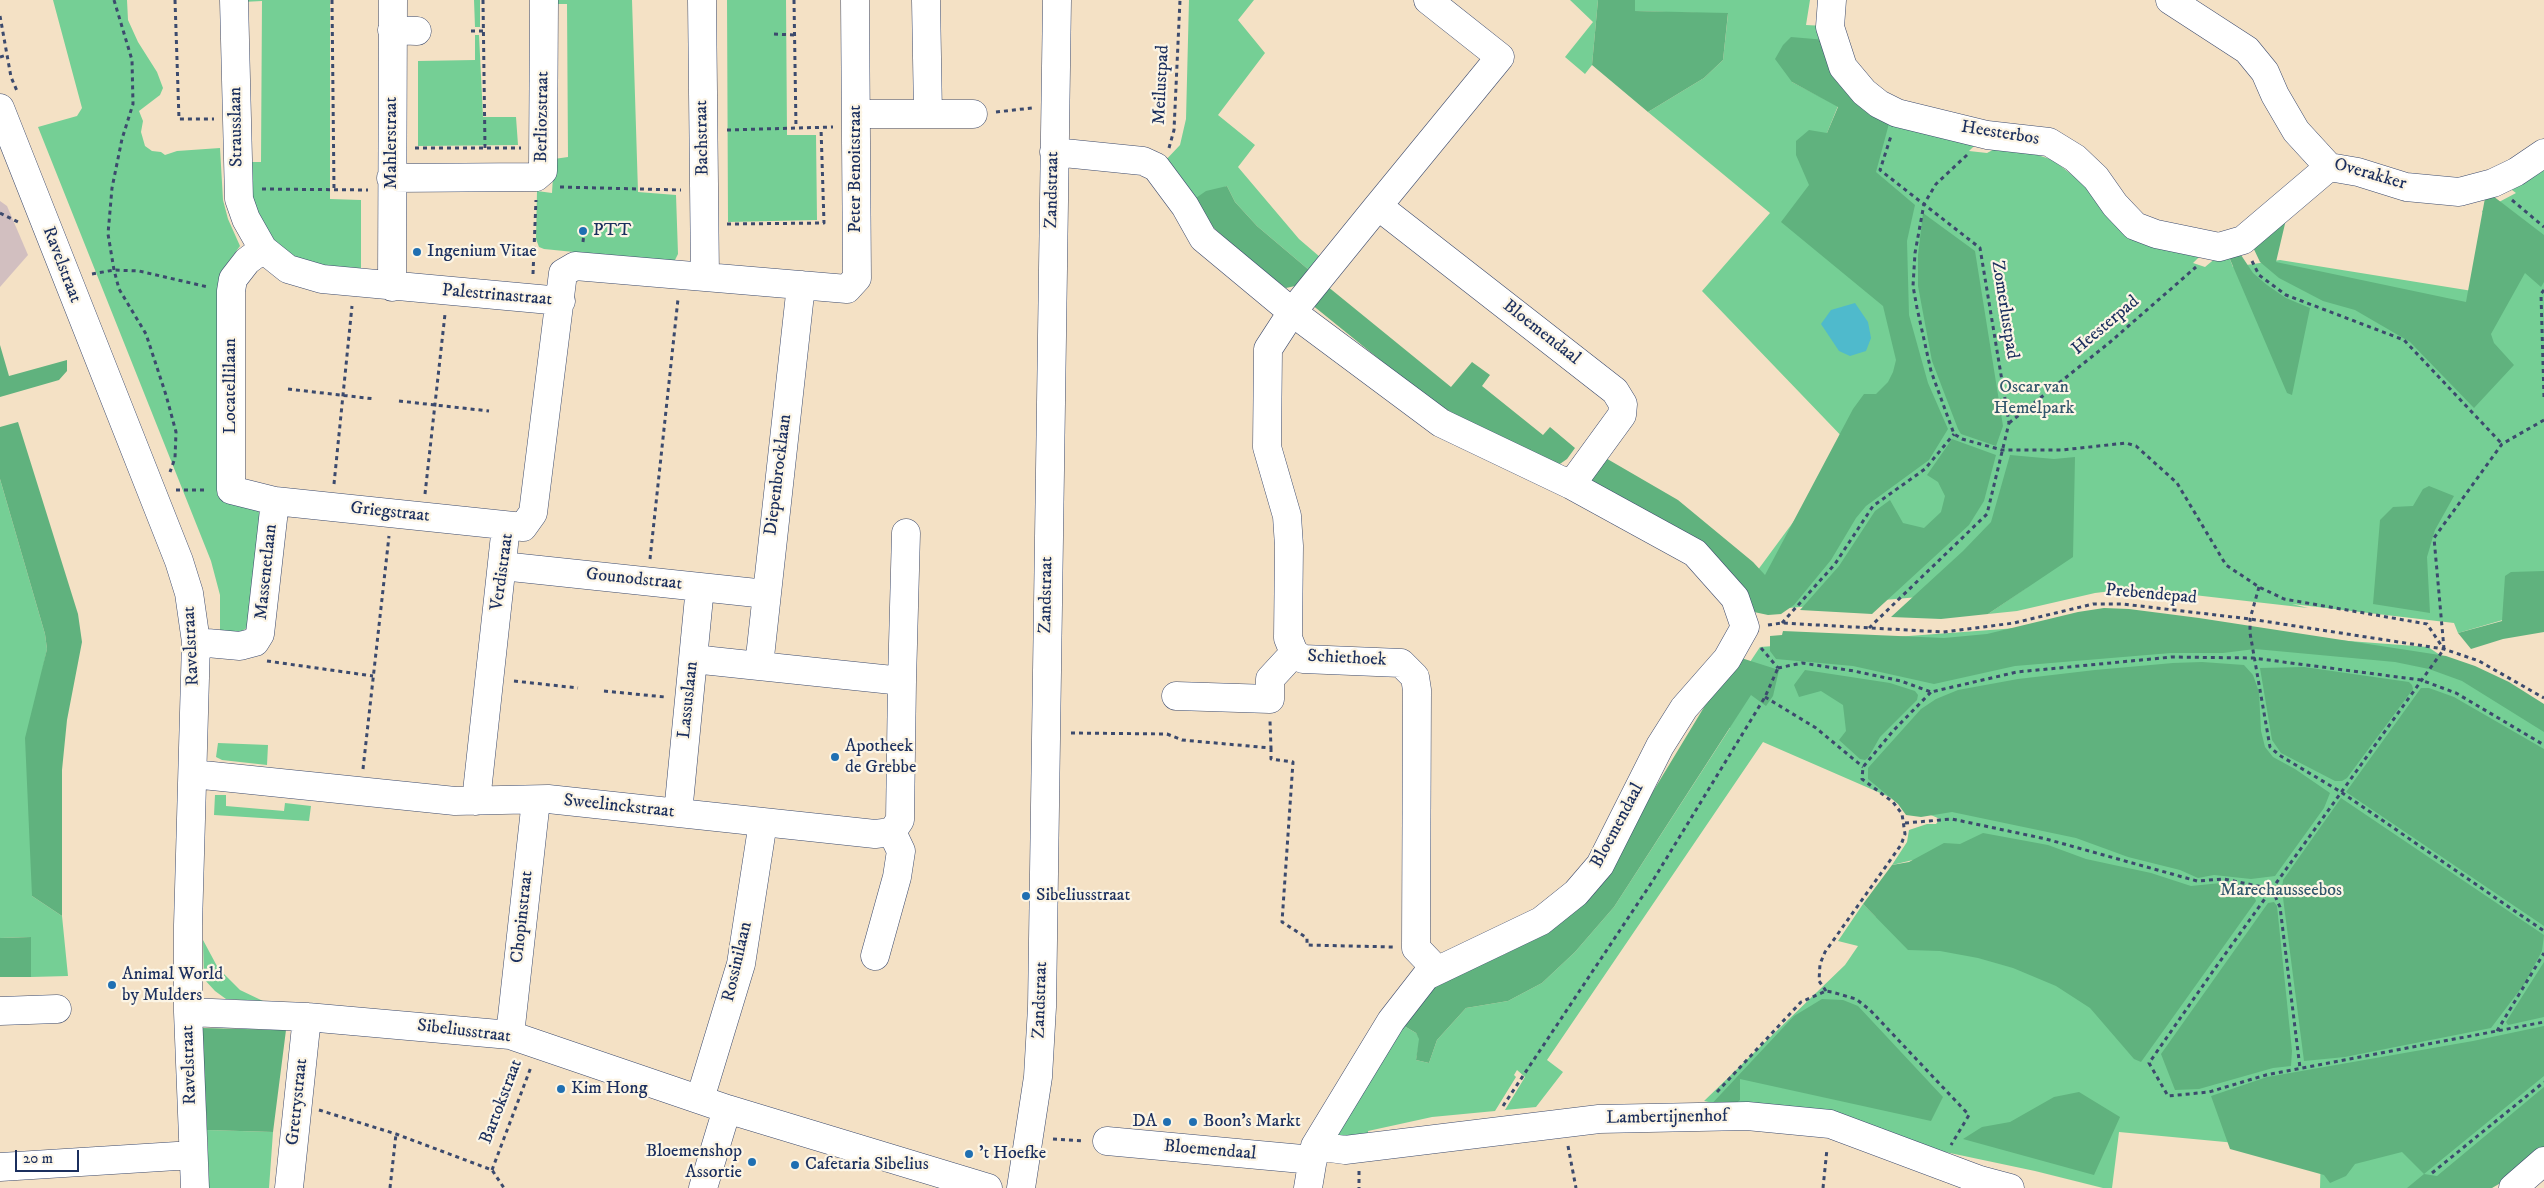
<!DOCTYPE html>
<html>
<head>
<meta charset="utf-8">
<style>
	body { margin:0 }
	#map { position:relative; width:2544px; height:1188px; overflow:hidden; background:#f4e1c5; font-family:"IM FELL DW Pica",serif }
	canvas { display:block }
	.scale { position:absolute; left:15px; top:1150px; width:64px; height:22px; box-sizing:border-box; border:2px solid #1b2f5e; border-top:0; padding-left:6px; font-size:15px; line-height:18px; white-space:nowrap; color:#1b2f5e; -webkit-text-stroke:4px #fcf5e5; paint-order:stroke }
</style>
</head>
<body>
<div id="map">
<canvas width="2544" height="1188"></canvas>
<div class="scale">20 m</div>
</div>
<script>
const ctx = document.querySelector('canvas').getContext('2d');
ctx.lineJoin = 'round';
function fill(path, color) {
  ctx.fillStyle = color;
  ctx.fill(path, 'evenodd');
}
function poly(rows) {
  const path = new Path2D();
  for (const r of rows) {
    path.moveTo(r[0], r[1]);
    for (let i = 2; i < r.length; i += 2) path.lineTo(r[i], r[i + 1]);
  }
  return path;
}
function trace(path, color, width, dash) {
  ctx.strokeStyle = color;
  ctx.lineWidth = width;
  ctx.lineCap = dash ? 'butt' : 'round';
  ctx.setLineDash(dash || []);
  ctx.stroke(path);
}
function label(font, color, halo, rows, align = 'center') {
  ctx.font = font + ' "IM FELL DW Pica",serif';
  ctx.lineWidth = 4.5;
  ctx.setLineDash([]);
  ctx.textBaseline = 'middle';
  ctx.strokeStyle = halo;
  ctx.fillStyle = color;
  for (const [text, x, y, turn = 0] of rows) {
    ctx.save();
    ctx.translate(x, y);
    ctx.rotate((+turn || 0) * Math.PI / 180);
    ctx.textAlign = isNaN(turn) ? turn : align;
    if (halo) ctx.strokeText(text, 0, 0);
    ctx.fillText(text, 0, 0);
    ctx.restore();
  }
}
const industrial = poly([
	[0,201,7,206,28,255,0,287]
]);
const green = poly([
	[53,0,127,0,128,20,138,42,157,72,163,88,160,95,139,111,143,121,141,132,145,146,152,151,161,152,165,155,177,151,220,148,223,200,228,219,240,246,227,264,222,277,219,467,257,508,261,517,247,628,238,633,220,631,220,595,211,561,38,127,77,116,82,108],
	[242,0,330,0,330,199,361,200,361,268,326,267,300,261,277,245,249,198,249,162,261,162,262,1,242,2],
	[415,0,480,0,480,27,475,27,474,0],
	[553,0,632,0,638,192,676,195,678,254,674,262,544,249,539,247,536,239,537,191,552,193,554,159,568,157,567,4,553,4],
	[727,0,786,0,787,135,816,135,817,220,728,222],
	[1189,0,1254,0,1238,20,1265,53,1218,115,1255,145,1238,167,1299,239,1320,257,1309,270,1257,226,1235,202,1227,186,1193,200,1163,163,1180,145,1186,119],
	[1570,0,1598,0,1592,65,1585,74,1565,57,1593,22],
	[1635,0,1810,0,1806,25,1825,26,1826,40,1792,82,1838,106,1827,133,1804,173,1867,101,1975,145,1969,151,1987,153,2004,144,2053,160,2099,196,2205,251,2193,263,2205,267,2217,257,2229,257,2233,267,2280,260,2491,294,2495,239,2482,211,2516,193,2504,184,2544,160,2544,608,2458,633,2454,623,2292,604,2308,608,2185,594,2120,590,2095,593,2017,611,1988,614,2026,588,1765,610,1749,582,1850,445,1702,291,1770,213,1648,112,1704,78,1723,60,1728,14,1635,11],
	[475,35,479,35,483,117,516,117,518,145,418,146,418,61,475,60],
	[0,479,45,634,47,649,41,677,32,896,62,916,68,976,31,977,31,937,0,938],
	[2098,622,2428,647,2544,724,2544,1143,2430,1188,2320,1188,2321,1151,2119,1132,2112,1188,2103,1188,2035,1171,1704,1101,1845,965,1858,946,1838,941,1863,904,1876,917,1913,860,1892,865,1907,842,1909,830,1927,824,1936,824,1940,819,1763,742,1547,1060,1563,1072,1536,1107,1505,1110,1525,1077,1517,1070,1514,1075,1516,1077,1495,1111,1432,1117,1368,1131,1368,1139,1337,1138,1335,1128,1399,1023,1416,1033,1420,1039,1416,1060,1429,1063,1437,1040,1466,1008,1508,1001,1542,983,1575,952,1614,907,1730,728,1712,719,1760,647],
	[218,743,268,745,267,765,222,760,216,757],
	[215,795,226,795,226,806,284,811,285,803,311,806,309,821,214,815],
	[203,940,218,968,240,990,263,1001,226,999,215,991,204,979],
	[207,1130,273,1132,269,1188,209,1188]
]);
const forest = poly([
	[1598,0,1635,0,1635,11,1728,13,1723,60,1704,78,1648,112,1592,65],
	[1791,37,1826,40,1891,116,1876,172,1915,205,1907,241,1909,315,1928,383,1948,429,1929,460,1866,506,1856,518,1831,560,1794,605,1781,614,1768,615,1754,612,1578,477,1597,453,1678,500,1753,562,1765,575,1853,409,1864,394,1876,394,1888,382,1893,372,1896,360,1883,306,1781,222,1809,185,1796,155,1796,141,1809,130,1827,133,1838,107,1792,82,1775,59,1783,45],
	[1227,186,1235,202,1257,226,1309,270,1295,286,1286,288,1252,263,1203,218,1193,200,1206,191],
	[2493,196,2544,235,2544,282,2541,287,2525,273,2491,334,2494,343,2514,365,2474,408,2410,342,2355,310,2323,301,2279,278,2260,262,2251,243,2288,211,2276,262,2466,302,2485,198],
	[1923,213,1975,251,2003,426,1996,446,1961,434,1958,429,1932,361,1918,286,1918,255],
	[2239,252,2253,273,2267,285,2286,298,2310,308,2292,395,2287,393,2229,257],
	[1327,286,1451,387,1472,362,1490,375,1482,386,1543,435,1550,427,1575,448,1567,459,1557,466,1492,437,1426,397,1311,304],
	[0,345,9,376,67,360,67,371,59,380,0,397],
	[18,422,78,614,82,642,67,720,62,770,62,916,32,896,25,738,47,649,45,634,0,479,0,427],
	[1952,439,1996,455,1984,501,1969,525,1872,614,1800,610,1839,566,1875,511,1890,500,1903,523,1924,528,1941,512,1945,496,1938,482,1927,475],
	[2010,455,2054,459,2075,457,2073,557,1988,614,1941,619,1891,617,1963,551,1991,522],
	[2429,486,2454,496,2435,530,2427,557,2430,613,2373,604,2380,520,2393,507,2413,506,2423,489],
	[2544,571,2544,632,2503,639,2471,649,2458,633,2502,621,2505,576,2511,572],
	[2104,608,2129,609,2199,618,2446,656,2475,666,2509,682,2544,704,2544,732,2462,681,2429,669,2395,662,2255,649,2223,653,2171,653,2015,666,1934,684,1853,666,1776,659,1770,651,1770,636,1782,635,1783,631,1944,638,1987,634,2078,612],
	[1735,656,1779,670,1773,696,1766,706,1751,695,1614,907,1575,952,1542,983,1508,1001,1466,1008,1437,1040,1429,1063,1416,1060,1419,1039,1416,1033,1399,1023,1433,978,1452,977,1505,954,1560,923,1594,889],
	[2202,662,2244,665,2253,675,2259,692,2261,731,2265,747,2273,757,2295,769,2330,793,2324,808,2275,876,2251,879,2214,875,2198,878,2180,870,2128,857,2076,838,1952,812,1921,817,1906,815,1898,804,1868,779,1868,768,1921,709,1936,699,1958,690,2018,679,2095,670,2173,663],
	[2304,667,2409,682,2412,685,2413,689,2347,778,2342,781,2335,781,2281,753,2272,740,2260,668],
	[1805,670,1890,683,1915,691,1918,695,1917,700,1880,737,1868,758,1865,760,1860,759,1839,740,1846,731,1843,705,1821,691,1799,697,1794,685],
	[2421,688,2429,688,2454,697,2544,749,2544,926,2346,792],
	[2341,798,2544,935,2542,951,2525,983,2491,1028,2345,1057,2304,1061,2282,890,2283,880],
	[1983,833,2048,845,2086,859,2151,873,2191,886,2221,883,2254,895,2256,901,2141,1062,2134,1059,2090,1008,2056,986,2013,968,1978,958,1940,951,1908,950,1863,904,1892,865,1909,862,1944,843,1960,844],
	[2274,902,2277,906,2292,1051,2291,1066,2273,1068,2199,1089,2175,1090,2161,1054,2268,903],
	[31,937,31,977,0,977,0,938],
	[2544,962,2544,1017,2508,1025,2506,1022],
	[1822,999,1843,1000,1858,1006,1943,1097,1931,1121,1740,1079,1740,1100,1729,1109,1706,1110,1794,1016],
	[2544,1026,2544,1076,2424,1174,2437,1176,2544,1087,2544,1158,2492,1188,2407,1188,2424,1174,2402,1152,2355,1164,2346,1176,2330,1183,2324,1175,2230,1149,2211,1096,2267,1077,2473,1041],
	[202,1028,286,1030,273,1132,207,1130],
	[2079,1092,2120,1117,2094,1175,1963,1139,1982,1127,2010,1122,2054,1097]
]);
const water = poly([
	[1855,303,1868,322,1871,338,1866,351,1850,356,1839,351,1821,324,1831,310]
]);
const path = poly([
	[114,0,132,60,133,104,122,139,112,188,108,234,114,270,119,289,146,334,166,395,176,432,175,458,170,472],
	[175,0,179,119,214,119],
	[332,0,334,190],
	[483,0,485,148],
	[794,0,796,128],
	[0,16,11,77,17,91],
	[471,31,483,31],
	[774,34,794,35],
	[0,57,7,55],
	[996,112,1032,108],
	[727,130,833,127],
	[415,148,521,148],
	[1169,148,1174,130,1180,0],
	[1967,155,1936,184,1924,204,1915,253,1913,286,1917,308,1931,371,1954,434,1962,439,2002,450,2062,450,2126,443,2136,446,2177,483,2226,565,2259,587,2284,599,2427,624,2443,648],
	[560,187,681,190],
	[262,189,368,190],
	[2512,200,2544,227],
	[0,213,20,223],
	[727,224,824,223,821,128],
	[583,242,584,233],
	[2252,261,2259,275,2286,295,2404,340,2502,444],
	[92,274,114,270,139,271,208,287],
	[533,274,536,200],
	[2544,290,2541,294,2544,397],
	[288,389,375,399],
	[399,401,489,411],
	[2544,420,2502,444,2434,538,2444,649,2211,974,2149,1063,2168,1096,2209,1092,2266,1075,2544,1022],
	[2009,423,2109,343,2196,267],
	[334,484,352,306],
	[176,490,208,490],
	[425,494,445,314],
	[650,559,678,299],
	[2259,587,2250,619,2250,633,2270,747,2279,755,2341,792,2544,931],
	[1782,623,1835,564,1873,506,1925,469,1954,434],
	[1768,625,1782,623,1943,632,2014,623,2093,604,2123,604,2250,619,2444,649,2479,661,2544,698],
	[1869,628,1987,514,2009,423,1980,248,1880,170,1891,136],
	[1761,648,1778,668],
	[267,661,373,676],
	[1778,668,1802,663,1854,671,1901,681,1931,692,2017,672,2172,657,2253,658,2421,680,2456,693,2544,745],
	[514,681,578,688],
	[604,691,665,697],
	[1765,697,1816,728,1863,767],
	[1071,733,1167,734,1182,740,1271,748,1270,721],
	[1271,748,1271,759,1293,762,1282,922,1307,938,1307,945,1393,947],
	[363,769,389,536],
	[1905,823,1952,819,2046,839,2197,881,2224,879,2272,889,2280,907,2300,1068],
	[1826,991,1819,981,1820,964,1825,952,1901,845,1905,834,1902,814,1893,802,1862,779,1863,767,1893,731,1931,692],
	[2497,1031,2544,953],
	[1717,1092,1801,1002,1826,991,1832,992,1856,999,1870,1010,1969,1115,1951,1145],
	[1503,1106,1652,882,1765,697,1778,668],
	[319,1110,396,1134,492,1170,504,1188],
	[1053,1139,1084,1141],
	[1568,1146,1576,1188],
	[492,1170,531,1067],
	[1359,1171,1359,1188],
	[2432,1173,2544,1082],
	[390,1188,396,1134],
	[1823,1188,1827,1149]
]);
const minor = poly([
	[234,0,239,199,246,219,263,249,288,269,322,279,561,301],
	[702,0,705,276],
	[1428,0,1500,57,1378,206,1615,391,1623,404,1622,415,1571,485],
	[1832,0,1830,27,1843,67,1864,92,1879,104,1897,113,1987,135,2049,142,2075,158,2096,178,2115,205,2135,226,2156,234,2219,247,2243,240,2329,167],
	[2170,0,2247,50,2265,72,2275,95,2296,131,2329,167,2358,172,2406,187,2459,192,2493,183,2516,172,2544,153],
	[392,30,417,31],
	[0,108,179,561,189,593,196,642,188,925,188,1012,195,1188],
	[856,114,928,114,926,0],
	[928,114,973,114],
	[1054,152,1143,161,1156,167,1185,206,1203,238,1292,312,1441,423,1571,485,1695,553,1735,598,1745,627,1727,659,1684,708,1660,746,1600,865,1576,893,1541,921,1426,976,1391,1021,1315,1146,1308,1188],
	[391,178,536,177,543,171,544,0],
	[1378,206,1292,312,1268,349,1267,447,1287,516,1289,546,1288,638,1294,653,1303,659,1401,663,1415,677,1417,690,1416,948,1437,970],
	[263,249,247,261,233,279,231,291,231,490,275,501,523,527,533,513,563,273,575,266,847,289,857,278,855,0],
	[801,285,759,666,902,681,906,533],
	[392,287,393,0],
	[502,566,766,594],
	[196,642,240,646,255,642,260,634,275,501],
	[693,659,759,666],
	[1176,696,1270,699,1270,679,1294,653],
	[193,774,455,801,548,799,875,834,892,832,900,820,902,681],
	[476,801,506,526],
	[678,813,700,587],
	[875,956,897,877,901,851,892,832],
	[0,1011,57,1009],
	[188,1012,307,1017,510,1035,727,1109,988,1188],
	[510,1035,536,800],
	[700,1099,741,964,763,822],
	[1107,1141,1313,1160],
	[1315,1146,1345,1150,1599,1119,1747,1116,1830,1124,1980,1180,2010,1188],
	[0,1167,193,1155],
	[289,1188,307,1017],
	[703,1188,727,1109],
	[1021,1188,1038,1077,1042,1007,1057,0],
	[2513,1188,2544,1161]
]);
const markers = [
	[583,231,5,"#1f6fb2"],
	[417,252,5,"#1f6fb2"],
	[835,757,5,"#1f6fb2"],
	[1026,896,5,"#1f6fb2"],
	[112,985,5,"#1f6fb2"],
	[561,1089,5,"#1f6fb2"],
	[1167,1122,5,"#1f6fb2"],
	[1193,1122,5,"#1f6fb2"],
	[969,1154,5,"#1f6fb2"],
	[752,1162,5,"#1f6fb2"],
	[795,1165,5,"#1f6fb2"]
];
const streetNames = [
	["Meilustpad",1162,85,-87],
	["Berliozstraat",543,117,-89],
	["Strausslaan",237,127,-91],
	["Heesterbos",2000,134,9],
	["Bachstraat",703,138,-91],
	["Mahlerstraat",392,143,-90],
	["Peter Benoitstraat",856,169,-90],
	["Overakker",2370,175,16],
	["Zandstraat",1053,190,-89],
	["Ravelstraat",61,265,69],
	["Palestrinastraat",497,296,5],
	["Zomerlustpad",2004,310,81],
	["Heesterpad",2106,326,-40],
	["Bloemendaal",1541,333,38],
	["Locatellilaan",231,386,-90],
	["Diepenbrocklaan",779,475,-83],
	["Griegstraat",390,513,6],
	["Massenetlaan",267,572,-84],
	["Verdistraat",503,572,-82],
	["Gounodstraat",634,580,6],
	["Zandstraat",1047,595,-89],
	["Prebendepad",2151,595,5],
	["Ravelstraat",192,646,-93],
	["Schiethoek",1347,659,3],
	["Lassuslaan",689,700,-84],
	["Sweelinckstraat",619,807,6],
	["Bloemendaal",1618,826,-62],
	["Chopinstraat",523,917,-84],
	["Rossinilaan",738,962,-77],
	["Zandstraat",1041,1000,-88],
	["Sibeliusstraat",464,1032,7],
	["Ravelstraat",190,1065,-92],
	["Gretrystraat",298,1102,-84],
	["Bartokstraat",502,1102,-69],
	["Lambertijnenhof",1667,1118,-1],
	["Bloemendaal",1210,1151,5]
];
const poiNames = [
	["PTT",593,231],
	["Ingenium Vitae",427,252],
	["Apotheek",845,747],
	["de Grebbe",845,768],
	["Sibeliusstraat",1036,896],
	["Animal World",122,975],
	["by Mulders",122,996],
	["Kim Hong",571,1089],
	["DA",1157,1122,"right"],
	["Boon's Markt",1203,1122],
	["Bloemenshop",742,1152,"right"],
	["Assortie",742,1173,"right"],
	["'t Hoefke",979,1154],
	["Cafetaria Sibelius",805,1165]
];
const parkNames = [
	["Oscar van",2034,388],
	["Hemelpark",2034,409],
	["Marechausseebos",2281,891]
];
fill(industrial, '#d2bfc0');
fill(green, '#75cf95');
fill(forest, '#60b27e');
fill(water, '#4fbacc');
trace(minor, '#3c4a6d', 29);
trace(path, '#3c4a6d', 3, [4, 4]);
trace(minor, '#fff', 28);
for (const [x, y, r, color] of markers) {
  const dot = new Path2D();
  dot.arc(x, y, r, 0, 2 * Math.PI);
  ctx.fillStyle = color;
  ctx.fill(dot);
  trace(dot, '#fcf5e5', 2);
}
label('18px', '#1b2f5e', '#fcf5e5', streetNames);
label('18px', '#1b2f5e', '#fcf5e5', poiNames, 'left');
label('18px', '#32576c', '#fcf5e5', parkNames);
</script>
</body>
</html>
